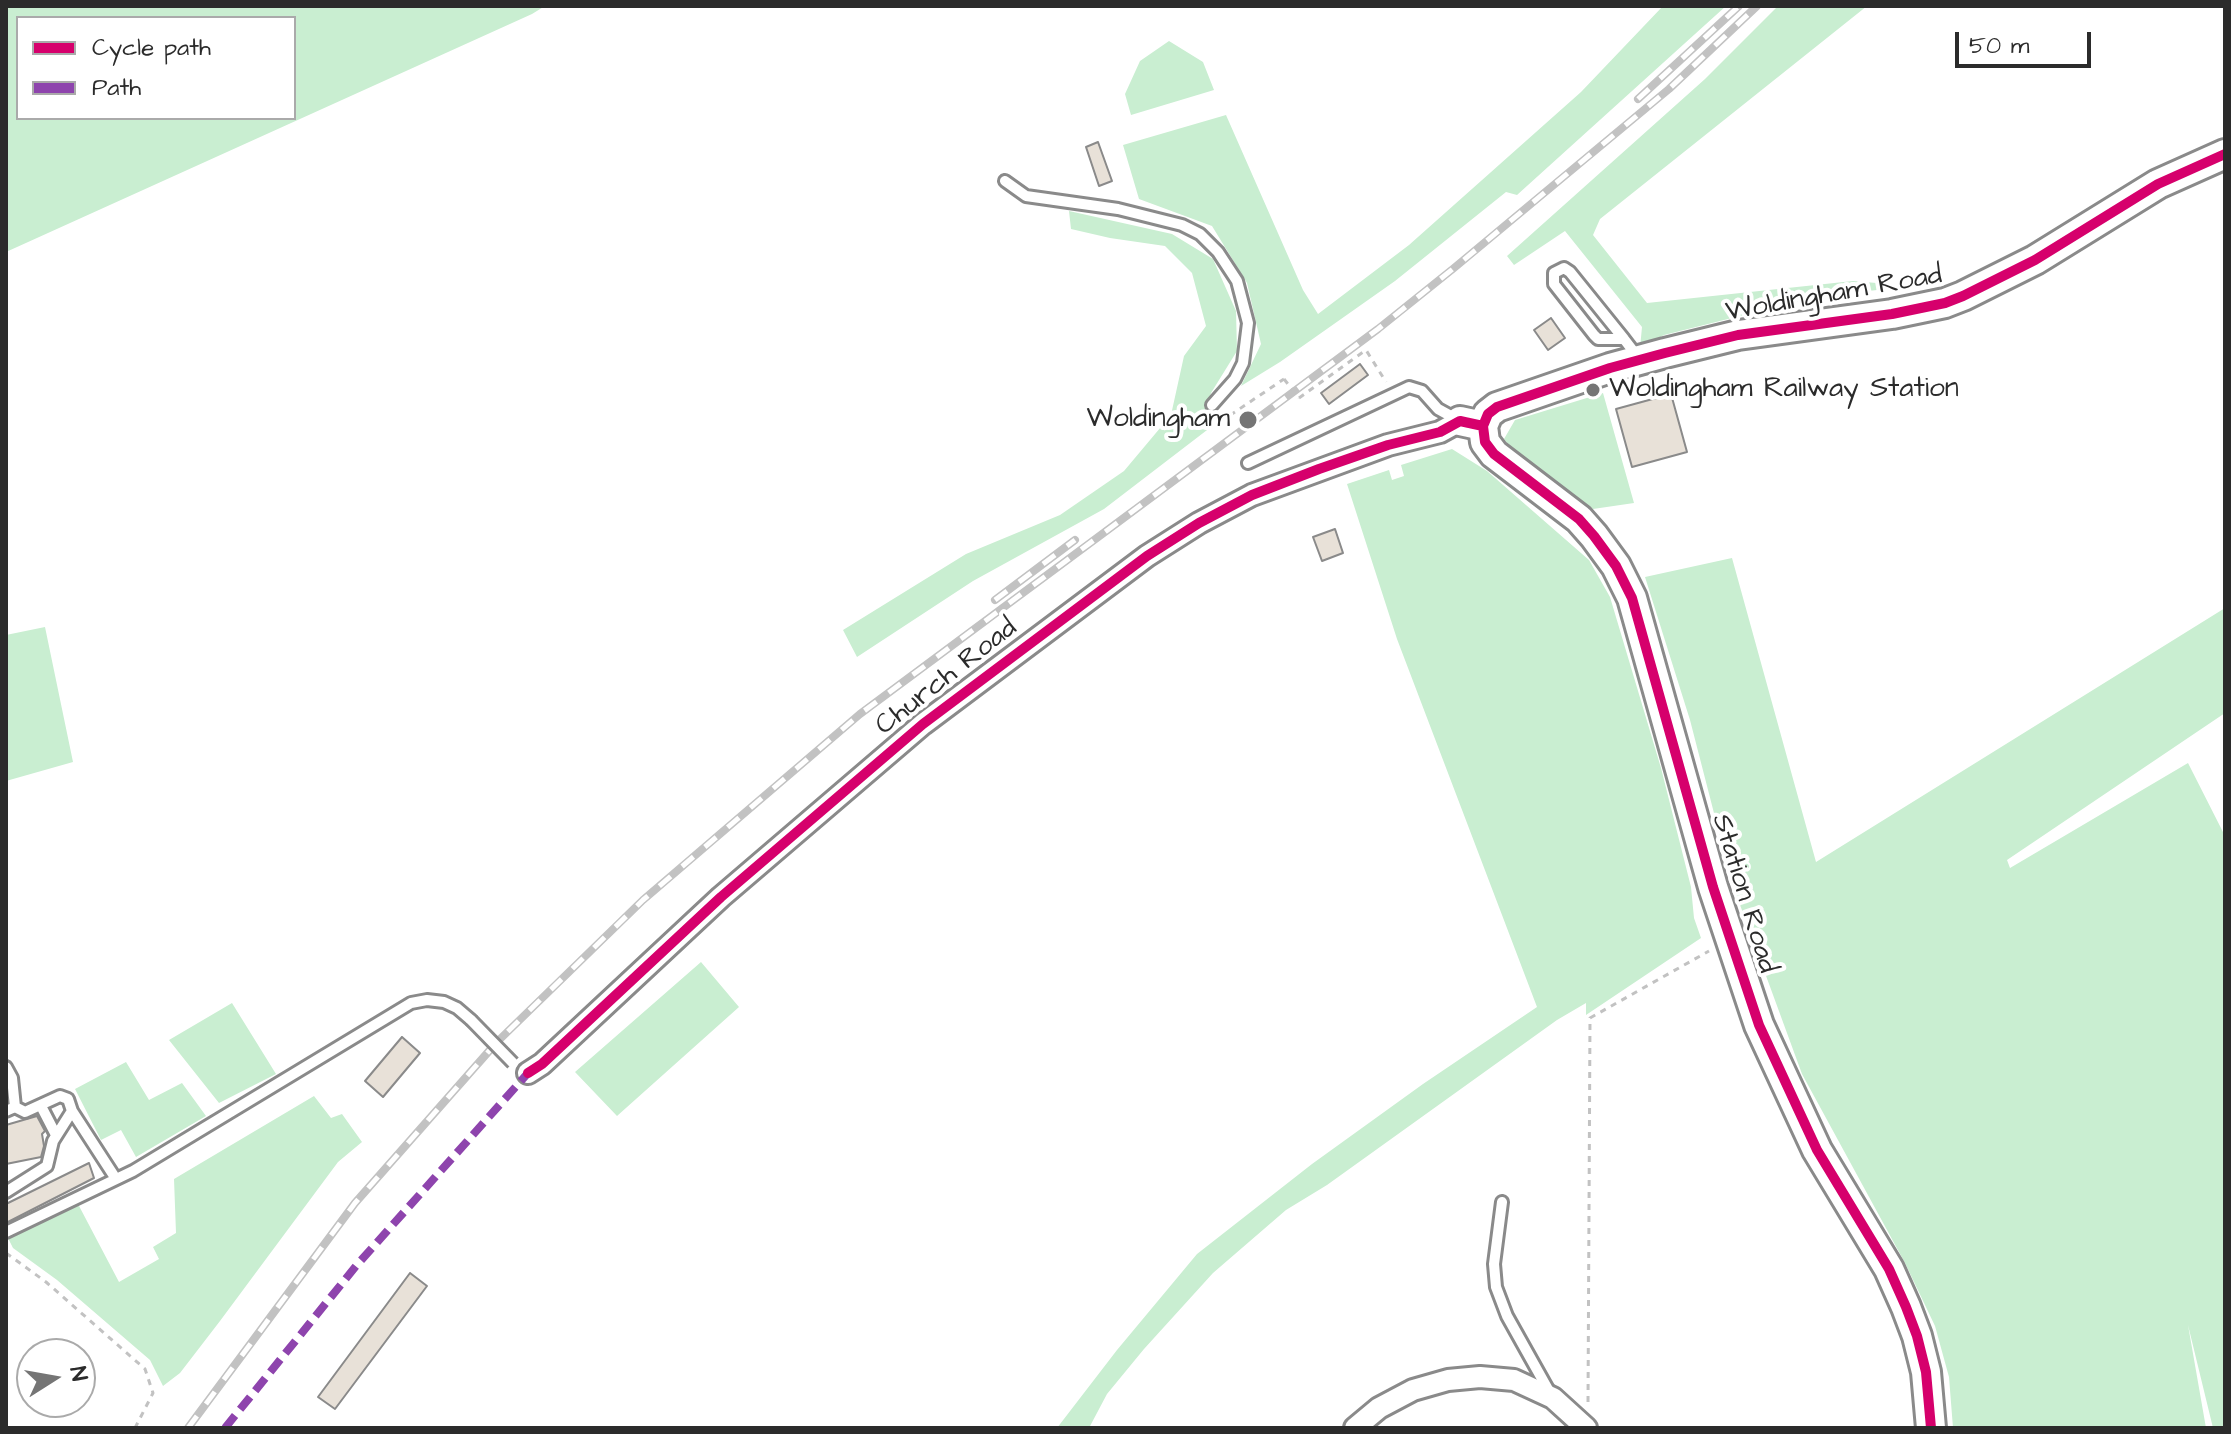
<!DOCTYPE html>
<html>
<head>
<meta charset="utf-8">
<style>
	body { margin:0 }
	#map { position:relative; width:2231px; height:1434px; overflow:hidden; background:#fff; font-family:"Architects Daughter",sans-serif }
	canvas { display:block }
	.frame { position:absolute; inset:0; border:8px solid #2b2b2b; pointer-events:none }
	.legend { position:absolute; left:16px; top:16px; width:280px; height:104px; box-sizing:border-box; background:#fff; border:2px solid #aaa; margin:0; padding:10px 14px; list-style:none; font-size:24px; color:#2b2b2b }
	.legend li { display:flex; align-items:center; gap:16px; height:40px }
	.legend b { width:40px; border:2px solid #aaa }
	.north { position:absolute; left:16px; top:1338px; width:80px; height:80px; box-sizing:border-box; background:#fff; border:2px solid #aaa; border-radius:50%; rotate:79deg; font-size:22px; font-weight:700; line-height:32px; text-align:center; color:#2b2b2b }
	.north::after { content:''; display:block; margin:auto; width:28px; height:36px; background:#757575; clip-path:polygon(50% 0,100% 100%,50% 72%,0 100%) }
	.scale { position:absolute; left:1955px; top:32px; width:136px; height:36px; box-sizing:border-box; border:4px solid #2b2b2b; border-top:0; padding-left:10px; font-size:24px; line-height:28px; white-space:nowrap; color:#2b2b2b; -webkit-text-stroke:6px #fff; paint-order:stroke }
</style>
</head>
<body>
<div id="map">
<canvas width="2231" height="1434"></canvas>
<div class="frame"></div>
<ul class="legend">
<li><b style="height:10px;background:#d6006c"></b>Cycle path</li>
<li><b style="height:10px;background:#8e44ad"></b>Path</li>
</ul>
<div class="north">N</div>
<div class="scale">50 m</div>
</div>
<script>
const ctx = document.querySelector('canvas').getContext('2d');
ctx.lineJoin = 'round';
function fill(path, color) {
  ctx.fillStyle = color;
  ctx.fill(path, 'evenodd');
}
function poly(rows) {
  const path = new Path2D();
  for (const r of rows) {
    path.moveTo(r[0], r[1]);
    for (let i = 2; i < r.length; i += 2) path.lineTo(r[i], r[i + 1]);
  }
  return path;
}
function trace(path, color, width, dash) {
  ctx.strokeStyle = color;
  ctx.lineWidth = width;
  ctx.lineCap = dash ? 'butt' : 'round';
  ctx.setLineDash(dash || []);
  ctx.stroke(path);
}
function label(font, color, halo, rows, align = 'center') {
  ctx.font = font + ' "Architects Daughter",sans-serif';
  ctx.lineWidth = 8;
  ctx.setLineDash([]);
  ctx.textBaseline = 'middle';
  ctx.strokeStyle = halo;
  ctx.fillStyle = color;
  for (const [text, x, y, turn = 0] of rows) {
    ctx.save();
    ctx.translate(x, y);
    ctx.rotate((+turn || 0) * Math.PI / 180);
    ctx.textAlign = isNaN(turn) ? turn : align;
    if (halo) ctx.strokeText(text, 0, 0);
    ctx.fillText(text, 0, 0);
    ctx.restore();
  }
}
const green = poly([
	[6,6,545,6,532,14,6,252],
	[18,18,294,18,294,118,18,118],
	[1663,6,1726,6,1517,195,1506,192,1395,281,1280,362,1241,386,1261,344,1247,283,1212,226,1139,199,1123,145,1226,115,1303,290,1318,314,1409,245,1581,92],
	[1778,6,1867,6,1600,219,1593,235,1647,303,1853,281,1912,286,1816,297,1664,335,1640,348,1642,327,1565,231,1514,265,1507,256,1705,79],
	[1169,41,1203,62,1214,90,1131,115,1125,94,1140,61],
	[1069,211,1172,234,1213,259,1236,311,1237,351,1211,393,1206,413,1211,427,1104,509,973,581,857,657,843,630,966,554,1060,515,1124,471,1171,415,1184,356,1206,326,1192,273,1165,246,1110,238,1071,229],
	[1603,393,1634,503,1593,509,1521,461,1504,439,1515,420],
	[1452,449,1487,471,1589,560,1610,597,1661,768,1691,887,1694,918,1701,938,1586,1015,1586,1003,1557,1020,1327,1185,1286,1210,1213,1273,1144,1349,1107,1394,1089,1428,1057,1428,1117,1350,1197,1254,1312,1164,1423,1084,1537,1007,1397,639,1347,484,1389,470,1392,480,1404,476,1401,465],
	[1732,558,1816,862,2225,608,2225,713,2007,860,2010,868,2188,763,2225,836,2225,1428,2213,1428,2188,1325,2206,1428,1953,1428,1949,1377,1935,1326,1905,1263,1802,1074,1732,883,1690,720,1645,577],
	[45,627,73,762,6,781,6,635],
	[701,962,739,1007,617,1116,575,1072],
	[232,1003,276,1074,219,1103,169,1040],
	[126,1062,149,1100,182,1083,206,1116,136,1157,121,1130,101,1140,75,1089],
	[314,1096,331,1118,342,1114,362,1142,338,1162,220,1321,180,1373,163,1386,150,1360,57,1280,13,1248,8,1238,78,1204,119,1282,159,1259,153,1247,176,1233,174,1179]
]);
const building = poly([
	[1098,142,1112,181,1099,186,1086,147,1098,142],
	[1551,318,1565,338,1548,350,1534,330,1551,318],
	[1360,364,1368,375,1329,404,1321,393,1360,364],
	[1671,394,1687,452,1632,467,1616,409,1671,394],
	[1335,529,1343,553,1322,561,1313,537,1335,529],
	[402,1037,420,1053,383,1097,365,1081,402,1037],
	[37,1116,45,1131,42,1134,44,1146,41,1157,6,1164,6,1125,37,1116],
	[89,1163,94,1178,6,1223,6,1204,89,1163],
	[410,1273,427,1286,335,1409,318,1397,410,1273]
]);
const path = poly([
	[1299,398,1366,350,1386,382],
	[1221,417,1223,420,1284,379],
	[6,1253,46,1282,145,1369,153,1393,135,1428],
	[1588,1402,1590,1018,1709,951]
]);
const lane = poly([
	[1005,181,1026,196,1118,209,1182,225,1200,234,1218,252,1237,281,1248,323,1243,363,1235,379,1212,405],
	[1624,339,1598,339,1594,335,1554,284,1554,273,1564,268,1570,272,1624,339,1637,356],
	[1248,463,1409,387,1422,391,1438,409,1458,420],
	[6,1067,12,1078,15,1107],
	[41,1106,56,1135],
	[6,1111,15,1107,25,1112,60,1096,68,1099,72,1111],
	[6,1192,47,1166,53,1141,72,1111,116,1179],
	[1502,1202,1494,1264,1496,1287,1507,1316,1550,1393],
	[6,1232,133,1171,411,1003,427,1000,444,1002,457,1008,471,1020]
]);
const street = poly([
	[528,1073,542,1064,721,897,923,724,1147,556,1199,523,1252,495,1388,445,1440,432,1460,421],
	[1355,1428,1379,1408,1413,1390,1448,1380,1480,1377,1514,1380,1553,1398,1586,1428]
]);
const secondary = poly([
	[1460,421,1483,426],
	[1931,1428,1926,1372,1917,1336,1906,1307,1889,1269,1817,1150,1759,1025,1713,887,1632,598,1616,566,1594,536,1579,519,1494,454,1485,442,1483,426,1488,414,1497,407,1610,368,1665,353,1738,335,1892,314,1945,303,1963,296,2035,260,2158,184,2225,154]
]);
const rail = poly([
	[1638,99,1739,6],
	[995,600,1075,540],
	[188,1428,355,1203,497,1042,643,900,860,714,1378,329,1454,268,1669,89,1757,6]
]);
const pathBridge = poly([
	[1284,379,1299,398]
]);
const laneBridge = poly([
	[471,1020,513,1063]
]);
const quiet = poly([
	[225,1428,356,1266,528,1073]
]);
const cycleway = poly([
	[528,1073,542,1064,721,897,923,724,1147,556,1199,523,1252,495,1319,469,1388,445,1440,432,1460,421,1483,426],
	[1931,1428,1926,1372,1917,1336,1906,1307,1889,1269,1817,1150,1759,1025,1713,887,1632,598,1616,566,1594,536,1579,519,1494,454,1485,442,1483,426,1488,414,1497,407,1610,368,1665,353,1738,335,1892,314,1945,303,1963,296,2035,260,2158,184,2225,154]
]);
const markers = [
	[1593,390,8,"#757575"],
	[1248,420,10,"#757575"]
];
const streetNames = [
	["Woldingham Road",1834,295,-10],
	["Church Road",947,678,-38],
	["Station Road",1743,894,73]
];
const poiNames = [
	["Woldingham Railway Station",1609,390],
	["Woldingham",1230,420,"right"]
];
fill(green, '#c9eed1');
fill(building, '#e8e1d8');
trace(building, '#8a8a8a', 2);
trace(lane, '#8a8a8a', 16);
trace(street, '#8a8a8a', 26);
trace(secondary, '#8a8a8a', 34);
trace(path, '#c2c2c2', 3, [6, 6]);
trace(lane, '#fff', 10);
trace(street, '#fff', 20);
trace(secondary, '#fff', 28);
trace(rail, '#c2c2c2', 8);
trace(rail, '#fff', 5, [15]);
trace(laneBridge, '#8a8a8a', 16, []);
trace(pathBridge, '#c2c2c2', 3, [6, 6]);
trace(laneBridge, '#fff', 10);
trace(quiet, '#8e44ad', 8, [16, 8]);
trace(cycleway, '#d6006c', 10);
for (const [x, y, r, color] of markers) {
  const dot = new Path2D();
  dot.arc(x, y, r, 0, 2 * Math.PI);
  ctx.fillStyle = color;
  ctx.fill(dot);
  trace(dot, '#fff', 3);
}
label('28px', '#2b2b2b', '#fff', streetNames);
label('28px', '#2b2b2b', '#fff', poiNames, 'left');
</script>
</body>
</html>
